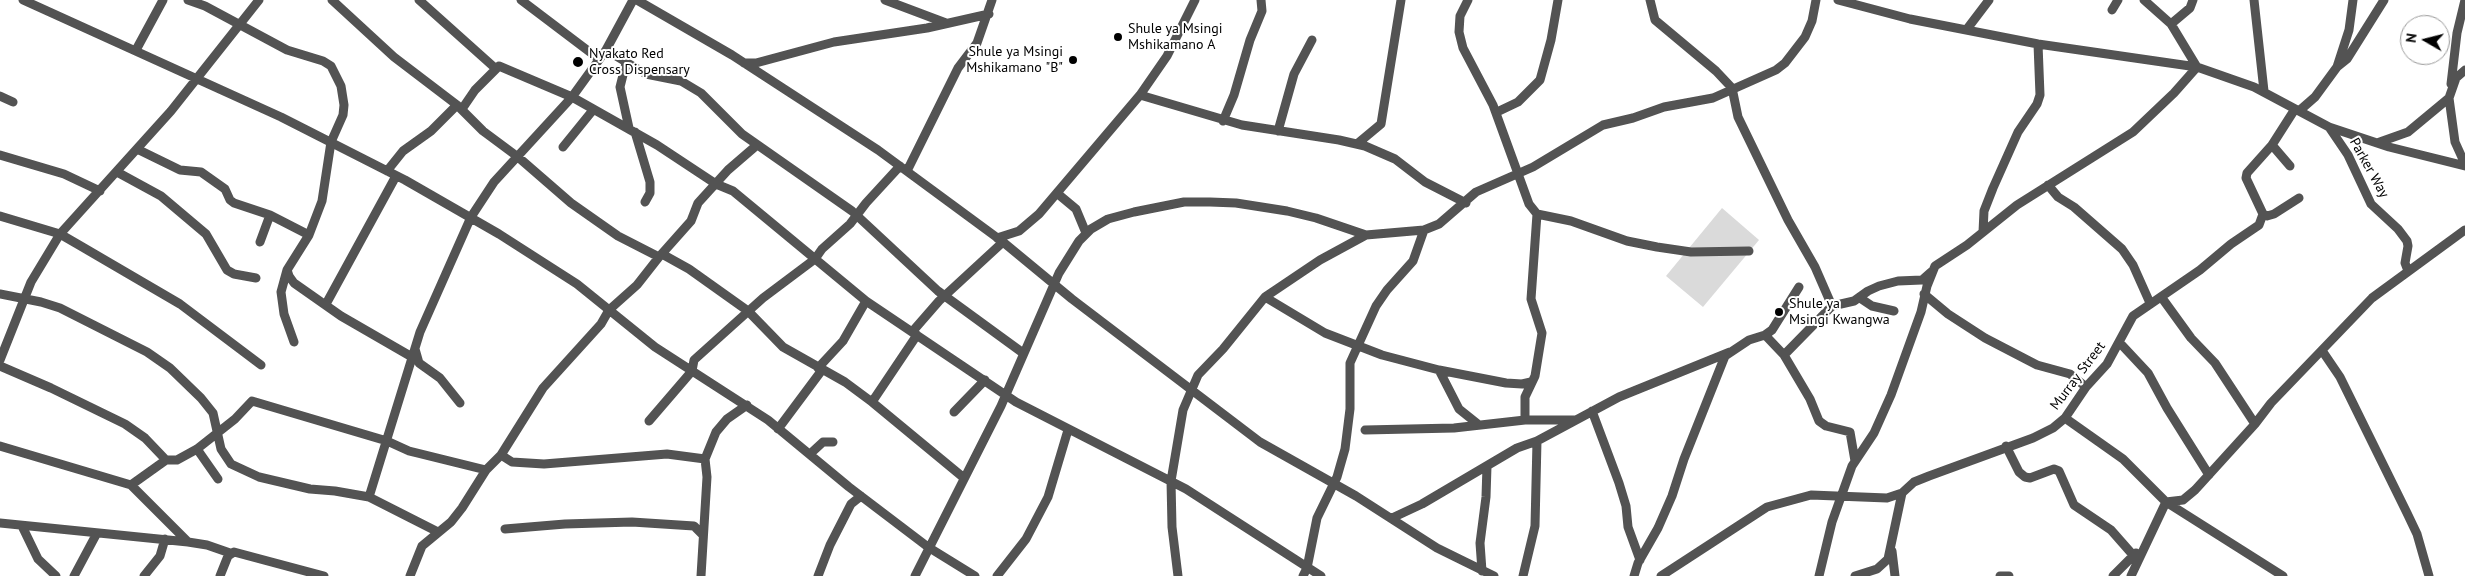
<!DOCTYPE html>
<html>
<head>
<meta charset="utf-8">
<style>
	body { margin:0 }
	#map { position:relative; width:2465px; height:576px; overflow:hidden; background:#fff; font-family:"PT Sans",sans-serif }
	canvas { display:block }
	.north { position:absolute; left:2400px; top:15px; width:50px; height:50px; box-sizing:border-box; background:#fff; border:1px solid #999; border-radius:50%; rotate:278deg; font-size:14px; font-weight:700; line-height:20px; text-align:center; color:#000 }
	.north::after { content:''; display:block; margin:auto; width:18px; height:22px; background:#000; clip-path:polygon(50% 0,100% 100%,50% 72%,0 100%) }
</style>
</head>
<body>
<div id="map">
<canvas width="2465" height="576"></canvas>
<div class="north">N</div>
</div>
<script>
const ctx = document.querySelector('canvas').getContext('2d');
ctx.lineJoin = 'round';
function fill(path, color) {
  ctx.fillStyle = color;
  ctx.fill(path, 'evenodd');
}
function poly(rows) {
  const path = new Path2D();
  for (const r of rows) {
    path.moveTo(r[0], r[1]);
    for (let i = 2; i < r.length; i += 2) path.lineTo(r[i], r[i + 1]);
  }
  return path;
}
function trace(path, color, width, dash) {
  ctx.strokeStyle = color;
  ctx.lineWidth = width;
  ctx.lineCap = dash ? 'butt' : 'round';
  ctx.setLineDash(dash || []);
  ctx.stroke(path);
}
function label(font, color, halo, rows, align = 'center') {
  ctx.font = font + ' "PT Sans",sans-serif';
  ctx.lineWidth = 4;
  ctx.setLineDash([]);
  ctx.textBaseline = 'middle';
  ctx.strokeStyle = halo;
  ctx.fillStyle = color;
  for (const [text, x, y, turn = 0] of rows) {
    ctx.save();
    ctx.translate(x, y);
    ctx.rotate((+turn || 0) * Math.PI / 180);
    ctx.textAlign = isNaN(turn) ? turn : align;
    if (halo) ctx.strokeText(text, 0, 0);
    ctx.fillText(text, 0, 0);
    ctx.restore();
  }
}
const green = poly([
	[1722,208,1759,240,1703,307,1666,276]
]);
const minor = poly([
	[23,0,281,117,405,180,499,234,577,284,655,347,768,420,849,487,928,547,975,576],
	[188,0,205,6,287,50,323,61,331,66,341,86,344,105,343,115,331,142,322,201,309,235,287,270,289,276,294,283,341,316,412,357],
	[332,0,394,57,457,105,483,131,518,157,571,203,618,236,659,257,691,221,698,203,728,170,757,145],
	[419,0,495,68],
	[521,0,599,59],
	[637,0,732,55,878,150,1003,242,1072,299,1260,442,1356,496,1437,548,1494,576],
	[885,0,946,23],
	[1468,0,1460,16,1459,32,1463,48,1493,105,1529,204,1537,214,1531,299,1542,333,1535,376,1525,397,1525,420],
	[1650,0,1655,20,1716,71,1732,88,1738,117,1788,220,1815,267,1832,306],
	[1838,0,1910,19,2038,44,2197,67,2254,87,2329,127,2389,147,2465,166],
	[2254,0,2264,91],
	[2112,10,2118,0],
	[2171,24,2190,8,2193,0],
	[1967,29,1989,0],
	[136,50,163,0],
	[606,50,646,74,681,81,701,93,742,134,852,211,938,291,1023,353],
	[626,63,620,87,629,128],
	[744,63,756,63,834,42,927,28,989,14],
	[2337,67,2349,30,2353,0],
	[2465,70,2456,78,2449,98,2455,142,2465,164],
	[2451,84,2457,33,2465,0],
	[1140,95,1242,125,1339,140,1365,146,1395,159,1425,182,1466,203],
	[0,96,13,102],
	[462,109,475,90,499,66,572,97,657,145,716,184,733,191,866,301,1016,402,1186,489,1321,576],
	[2299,111,2315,97,2337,67,2347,59,2384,0],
	[1497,112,1518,102,1540,80,1551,40,1558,0],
	[1223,121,1234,95,1250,40,1262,11,1261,0],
	[2329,127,2348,155,2371,204,2398,229,2407,241,2408,246,2405,263,2408,271],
	[1278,131,1294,74,1312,40],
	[635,132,650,182,650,193,645,202],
	[2377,143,2408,132,2449,98],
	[1357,144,1381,124,1401,0],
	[2272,145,2290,166],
	[563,147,593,110],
	[137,149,180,170,201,172,225,189,230,200,234,203,270,215,309,235],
	[0,155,64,174,100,191],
	[387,171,403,151,431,131,457,105],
	[907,171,958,68,977,43,992,0],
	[117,172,161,196,206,234,227,270,234,274,256,278],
	[2048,185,2058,197,2074,207,2122,249,2133,265,2150,303],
	[1058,194,1076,209,1086,233],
	[1537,214,1571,221,1627,241,1657,247,1691,252,1749,251],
	[2263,214,2267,216,2274,214,2299,198],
	[0,216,60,234,79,245,180,304,261,365],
	[1983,232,1984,211,1993,188,2018,132,2037,104,2040,95,2038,44],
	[997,238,1019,231,1039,214,1140,95,1167,56,1195,0],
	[260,242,270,215],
	[662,254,689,269,748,311,783,347,845,382,872,402,964,478],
	[287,270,281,292,284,314,294,342],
	[0,294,41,302,60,308,147,352,170,368,201,398,213,413,221,449,231,464,259,477,310,489,335,491,369,497,438,532],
	[1924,294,1948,314,1985,338,2037,365,2070,374,2086,387],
	[1265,297,1325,333,1382,355,1439,370,1506,383,1522,384,1531,382],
	[1860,298,1872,306,1894,311],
	[2162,298,2191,338,2215,363,2255,424],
	[326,304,396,176],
	[912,332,939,301,1003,242],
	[1765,335,1784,355,1810,399,1819,421,1826,426,1850,432,1855,461],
	[2119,342,2148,373,2167,408,2209,475],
	[415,349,419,363,440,378,460,403],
	[2323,352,2340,377,2407,513,2417,534,2429,576],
	[1784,355,1832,306,1854,301,1868,291,1879,286,1898,281,1922,280,1931,272],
	[0,360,31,282,60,234,171,111,259,0],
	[0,366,51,388,125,424,145,438,166,460,177,460,197,449,235,419,252,401,387,441,409,451,486,470],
	[818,368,843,341,866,301],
	[1439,370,1459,409,1479,425],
	[872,402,917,335],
	[1592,411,1619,483,1626,506,1628,527,1640,560],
	[954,412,985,380],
	[2065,418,2123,459,2166,502,2283,576],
	[649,421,692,371,694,360,763,298,815,259,822,249,850,224,866,203,900,166],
	[778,429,822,370],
	[1365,430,1454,428,1525,420,1574,420],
	[0,446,131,485,188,542],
	[2006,446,2019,472,2025,477,2030,478,2054,469,2059,471,2074,505,2111,530,2133,555],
	[197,449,218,479],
	[810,454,823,442,833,442],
	[501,455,512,462,544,464,667,454,705,459],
	[131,485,166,460],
	[369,497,420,332,471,217,494,182,572,97,606,50,633,0],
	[2166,502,2183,500,2195,490,2255,424,2271,403,2372,298,2465,230],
	[1392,518,1422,504,1517,448,1537,441,1619,397,1730,352],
	[0,523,188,542,207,545,230,553],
	[22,526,38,559,56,576],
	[505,529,565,524,632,522,694,526,702,534],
	[1892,551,1895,576],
	[1482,571,1480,543,1486,497,1487,466],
	[74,576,97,533],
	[144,576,160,556,165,539],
	[220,576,228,556,234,552,324,576],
	[410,576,422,546,451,522,462,508,486,470,501,455,543,388,601,324,609,310,637,285,659,257],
	[701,576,707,477,705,459,716,432,727,419,747,405],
	[818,576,830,545,851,504,861,496],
	[915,576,1001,406,1059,273,1079,241,1091,229,1108,219,1134,212,1184,202,1210,202,1236,203,1287,211,1316,218,1366,235],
	[997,576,1026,539,1048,497,1068,430],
	[1178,576,1172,527,1171,481,1183,410,1198,375,1223,349,1265,297,1320,260,1366,235,1424,230,1439,224,1476,192,1533,167,1603,125,1633,118,1664,107,1713,98,1776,70,1785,63,1805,37,1812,21,1816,0],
	[1303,576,1307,568,1317,518,1337,477,1345,449,1350,409,1350,363,1376,306,1387,290,1413,261,1424,230],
	[1523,576,1535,526,1537,441],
	[1634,576,1638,563,1658,528,1672,496,1684,459,1725,356,1749,340,1765,335,1772,330,1799,287],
	[1661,576,1767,507,1811,495,1887,498,1902,493,1914,482,1929,476,2033,438,2053,428,2065,418,2086,387,2107,364,2133,316,2200,270,2231,244,2259,225,2263,214,2246,178,2247,173,2272,145,2295,109],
	[1819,576,1832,522,1852,466,1874,433,1891,395,1921,312,1927,286,1935,266,1967,245,2017,205,2133,132,2174,93,2197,67,2171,24,2144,0],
	[1855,576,1877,569,1888,559,1902,493],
	[2000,576,2009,576],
	[2113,576,2136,553],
	[2131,576,2166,502]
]);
const markers = [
	[1118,37,5,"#000"],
	[1073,60,5,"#000"],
	[578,62,6,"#000"],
	[1779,312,5,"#000"]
];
const poiNames = [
	["Shule ya Msingi",1128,29],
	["Mshikamano A",1128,45],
	["Shule ya Msingi",1063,52,"right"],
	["Mshikamano \"B\"",1063,68,"right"],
	["Nyakato Red",589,54],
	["Cross Dispensary",589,70],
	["Shule ya",1789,304],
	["Msingi Kwangwa",1789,320]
];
const streetNames = [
	["Parker Way",2369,168,61],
	["Murray Street",2078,376,-53]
];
fill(green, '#dadada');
trace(minor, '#535353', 9);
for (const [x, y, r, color] of markers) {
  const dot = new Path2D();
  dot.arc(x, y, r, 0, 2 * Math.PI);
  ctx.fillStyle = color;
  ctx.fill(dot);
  trace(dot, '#fff', 2);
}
label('14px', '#000', '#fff', poiNames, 'left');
label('14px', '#000', '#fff', streetNames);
</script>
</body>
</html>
